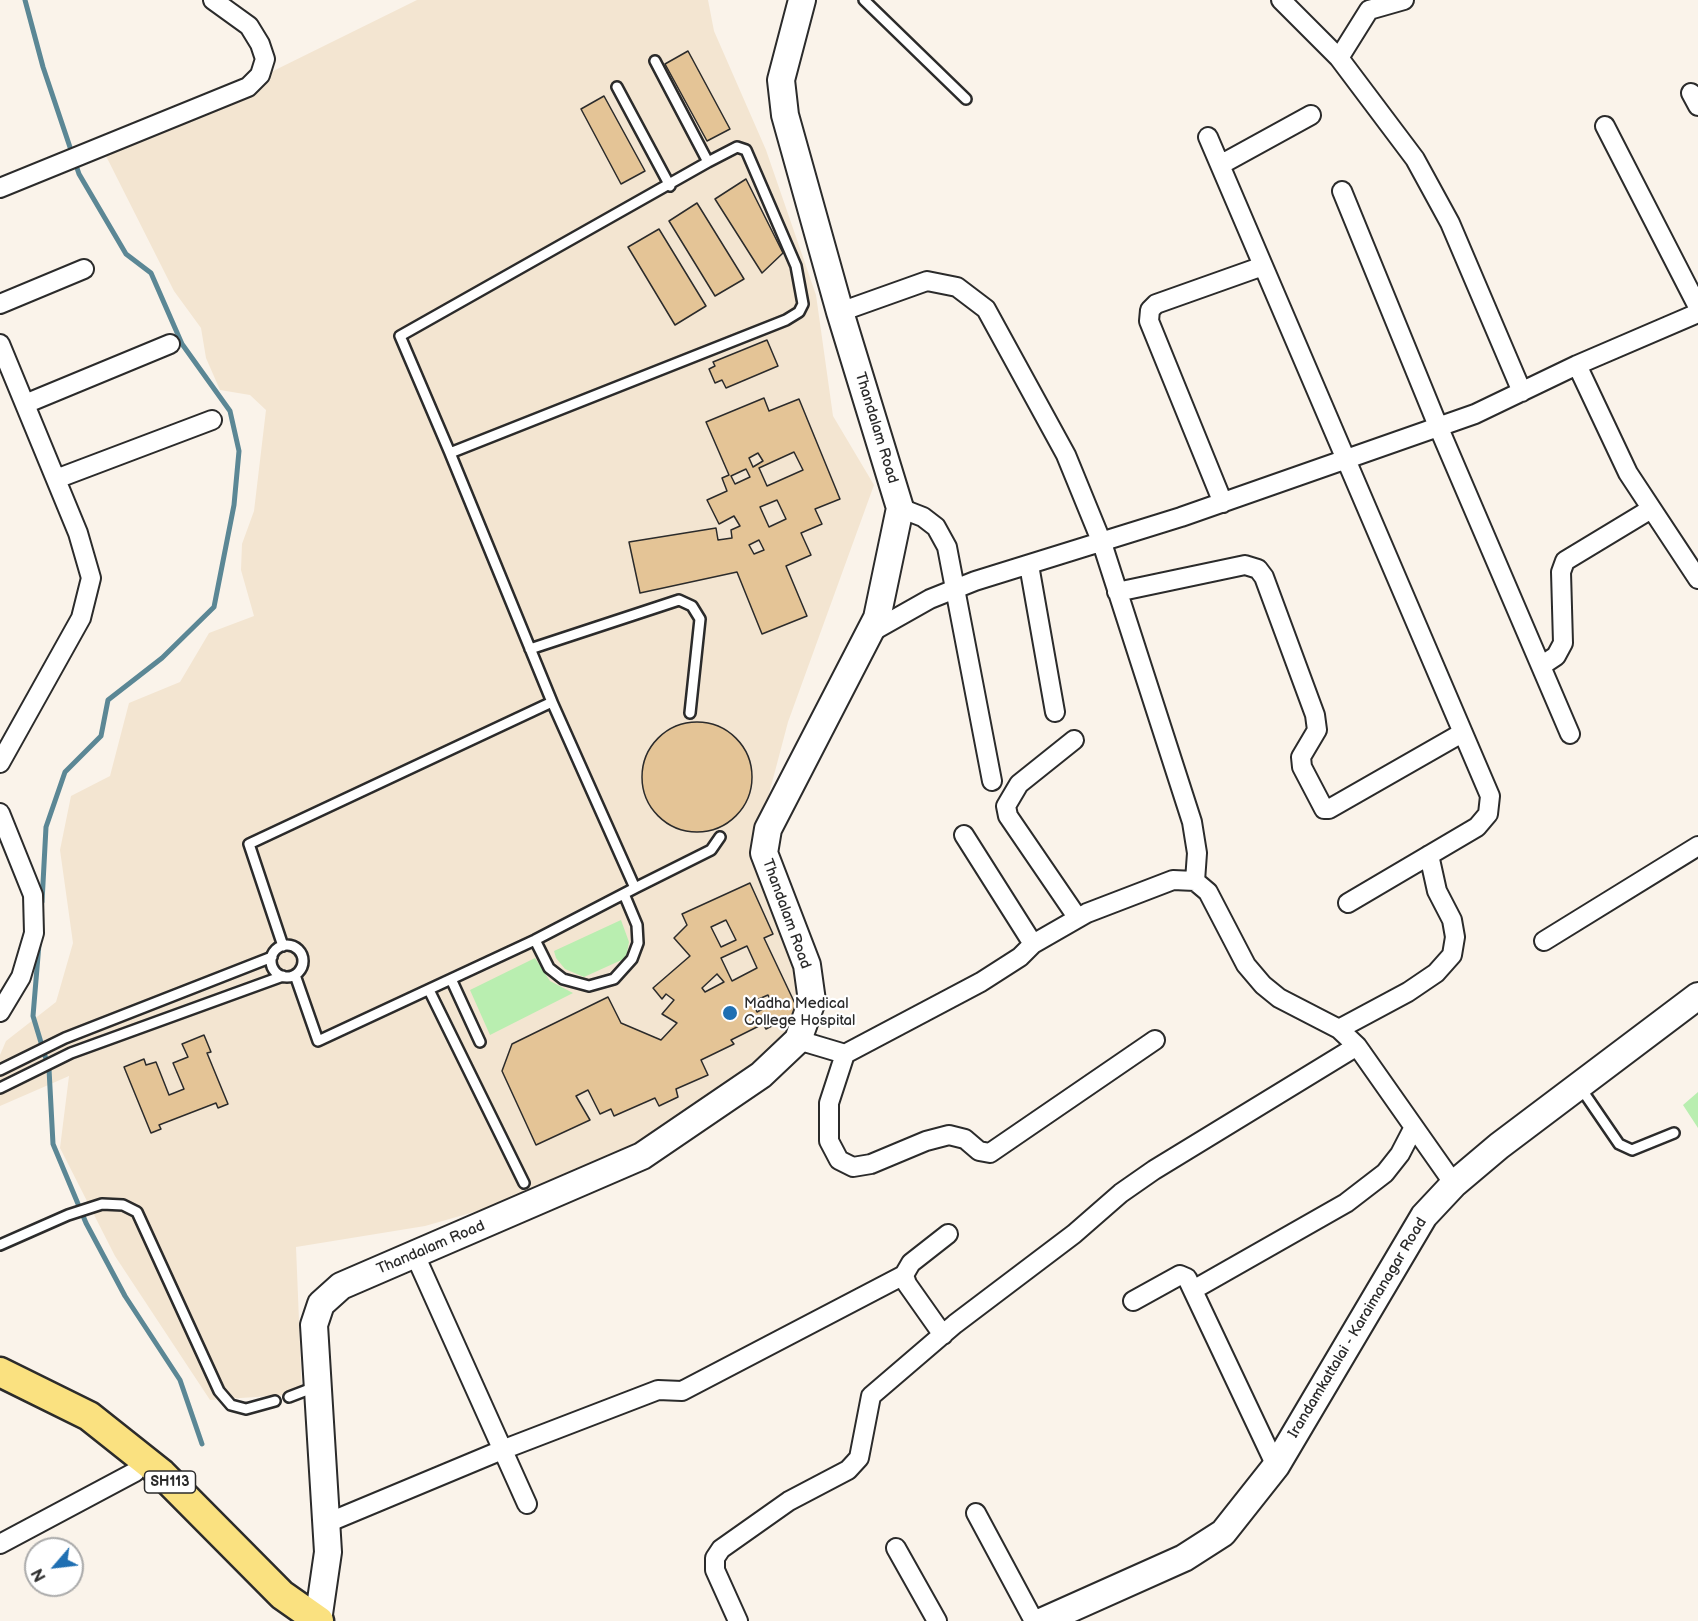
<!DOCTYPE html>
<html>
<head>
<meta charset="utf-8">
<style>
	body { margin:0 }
	#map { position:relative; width:1698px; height:1621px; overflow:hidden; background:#faf3ea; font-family:"Balsamiq Sans",sans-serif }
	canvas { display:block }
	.north { position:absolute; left:24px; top:1537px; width:60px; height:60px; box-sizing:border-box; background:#fff; border:2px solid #aaa; border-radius:50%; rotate:242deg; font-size:16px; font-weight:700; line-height:24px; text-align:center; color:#2b2b2b }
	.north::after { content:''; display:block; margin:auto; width:21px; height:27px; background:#1f6fb2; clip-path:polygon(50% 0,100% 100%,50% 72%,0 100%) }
</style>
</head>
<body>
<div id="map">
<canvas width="1698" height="1621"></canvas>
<div class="north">N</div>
</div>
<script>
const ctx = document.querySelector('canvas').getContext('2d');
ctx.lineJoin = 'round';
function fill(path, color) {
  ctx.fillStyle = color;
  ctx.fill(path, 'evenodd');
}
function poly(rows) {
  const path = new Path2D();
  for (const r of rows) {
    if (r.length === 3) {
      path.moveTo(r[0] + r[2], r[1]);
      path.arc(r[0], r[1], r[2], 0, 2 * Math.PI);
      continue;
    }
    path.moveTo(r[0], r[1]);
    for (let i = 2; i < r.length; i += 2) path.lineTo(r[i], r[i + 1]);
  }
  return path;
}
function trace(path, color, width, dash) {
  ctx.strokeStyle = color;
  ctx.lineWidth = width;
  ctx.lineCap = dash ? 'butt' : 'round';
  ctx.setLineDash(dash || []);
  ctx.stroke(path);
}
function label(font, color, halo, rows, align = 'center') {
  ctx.font = font + ' "Balsamiq Sans",sans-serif';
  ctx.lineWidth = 4.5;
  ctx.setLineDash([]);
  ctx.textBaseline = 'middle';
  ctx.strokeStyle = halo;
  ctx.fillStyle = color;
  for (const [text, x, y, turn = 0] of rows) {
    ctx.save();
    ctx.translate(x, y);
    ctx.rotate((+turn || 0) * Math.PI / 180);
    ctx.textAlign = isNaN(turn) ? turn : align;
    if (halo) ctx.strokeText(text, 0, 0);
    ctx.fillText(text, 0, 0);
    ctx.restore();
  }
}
const built = poly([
	[417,0,708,0,714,31,766,150,816,295,833,416,874,485,788,722,755,847,798,961,804,1016,731,1085,647,1141,523,1198,425,1226,296,1247,302,1394,210,1400,115,1256,60,1148,69,1076,0,1106,0,1055,6,1041,56,1002,73,943,60,850,71,796,110,776,129,703,180,682,209,633,254,616,241,570,242,544,254,511,266,410,250,395,220,390,206,358,201,328,174,291,105,154]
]);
const green = poly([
	[621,920,629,942,626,958,584,977,565,969,556,958,554,951],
	[535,958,550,981,573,993,490,1035,470,990],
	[1698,1092,1698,1128,1683,1105]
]);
const stream = poly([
	[25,0,43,67,79,174,126,254,151,273,182,344,230,411,239,451,234,505,214,607,162,658,108,700,101,736,65,772,46,827,42,902],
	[39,944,33,1016,49,1069,53,1144,86,1223,125,1296,180,1380,202,1444]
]);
const building = poly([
	[688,51,730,129,707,141,665,64,688,51],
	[604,96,645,171,621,184,581,109,604,96],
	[746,179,783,253,762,273,715,199,746,179],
	[697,203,744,279,715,296,669,221,697,203],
	[659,229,706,306,675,325,628,247,659,229],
	[767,340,778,366,726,388,722,380,715,383,709,369,715,366,713,362,767,340],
	[764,398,769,411,799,399,840,499,815,509,822,524,801,533,811,555,786,566,807,616,762,634,737,572,640,593,629,542,716,528,718,540,732,538,731,530,740,526,734,516,719,524,707,500,727,491,722,478,729,475,706,422,764,398],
	[794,452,803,470,767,486,759,468,794,452],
	[758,453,763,461,753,467,749,458,758,453],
	[746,469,750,477,735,484,731,476,746,469],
	[777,500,786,519,769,527,760,507,777,500],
	[759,540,764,550,754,554,749,545,759,540],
	[697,777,55],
	[750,883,773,934,764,938,799,1012,766,1029,763,1024,731,1040,734,1044,701,1060,708,1075,676,1089,678,1097,659,1106,655,1098,614,1116,611,1109,600,1114,588,1090,576,1096,590,1120,536,1145,502,1071,512,1044,608,997,621,1023,661,1040,677,1023,662,1014,674,1000,666,994,662,999,653,988,690,956,674,938,687,925,682,914,750,883],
	[726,920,736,940,721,947,711,927,726,920],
	[747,946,757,968,732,981,721,958,747,946],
	[717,974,724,982,705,992,702,988,717,974],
	[768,995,772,1004,757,1012,752,1002,768,995],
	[204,1035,211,1052,207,1053,228,1104,218,1108,216,1103,159,1125,161,1129,151,1133,124,1067,144,1059,146,1065,156,1062,169,1095,184,1089,173,1063,188,1057,182,1044,204,1035]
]);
const lane = poly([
	[864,0,966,99],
	[655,61,708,162],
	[617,87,670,186],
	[450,453,400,336,708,162,737,147,746,150,796,266,803,304,799,312,786,320,450,453,552,702],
	[530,649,679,600,692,606,700,619,690,713],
	[635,888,711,850,720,837],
	[535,940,549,968,563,979,589,986,614,979,632,959,638,943,637,925,624,894],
	[287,961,16],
	[283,946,249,844,552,702,635,888,535,940,318,1041,295,975],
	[451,979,480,1042],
	[429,990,524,1183],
	[0,1070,65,1038,272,957],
	[1580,1087,1619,1144,1632,1150,1674,1133],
	[0,1088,71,1053,283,976],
	[0,1245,68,1215,102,1204,123,1205,137,1212,219,1391,231,1405,246,1409,275,1401],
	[289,1397,315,1387]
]);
const street = poly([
	[1281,0,1339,58,1415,159,1450,223,1522,392],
	[1339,58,1369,10,1404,0],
	[1691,93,1698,106],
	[1605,126,1698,307],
	[1208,137,1490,796,1488,814,1477,827,1348,903],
	[1220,165,1311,115],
	[0,188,248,87,260,75,265,59,260,44,249,26,213,0],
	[1342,191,1438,426,1570,734],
	[0,304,84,269],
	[840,312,927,281,957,287,986,309,1066,455,1102,543,1192,822,1197,853,1195,881],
	[0,344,78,533,91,578,81,618,0,763],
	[1577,365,1628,473,1698,579],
	[25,404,170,344],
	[56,479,212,420],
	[1223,503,1149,321,1150,310,1156,304,1263,266],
	[900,508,923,517,936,527,947,547,992,781],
	[1029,565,1055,712],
	[1117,592,1245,565,1258,569,1264,577,1315,715,1317,730,1301,757,1302,767,1324,809,1329,809,1462,733],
	[868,634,930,599,975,581,1181,517,1475,414,1577,365,1698,313],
	[1541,666,1556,656,1563,643,1561,572,1565,561,1651,509],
	[1074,740,1019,784,1006,806,1008,816,1077,917],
	[0,813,33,895,34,933,21,977,0,1012],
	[964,835,1033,944,1020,957,981,982,845,1054,829,1103,829,1141,839,1160,853,1167,871,1164,926,1141,949,1135,965,1139,979,1151,990,1153,1155,1040],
	[1544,941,1698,846],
	[1033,944,1087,913,1173,880,1195,881,1208,892,1246,965,1263,985,1279,998,1339,1029,1357,1046,1454,1184],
	[1339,1029,1408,992,1436,973,1452,955,1455,937,1452,920,1437,891,1429,855],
	[798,1040,845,1054],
	[415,1255,527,1504],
	[1193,1290,1346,1203,1385,1173,1400,1154,1414,1127],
	[1133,1301,1180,1275,1187,1278,1276,1466],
	[943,1335,907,1284,904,1275,911,1263,948,1234],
	[976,1513,1034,1621],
	[327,1523,502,1450,658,1390,682,1391,904,1275],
	[0,1544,135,1472],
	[896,1548,937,1621],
	[738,1621,715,1570,715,1558,721,1549,789,1501,848,1470,859,1458,871,1396,955,1324,1074,1234,1121,1193,1154,1170,1357,1046]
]);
const secondary = poly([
	[318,1621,328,1552,314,1325,321,1304,341,1286,642,1156,761,1075,798,1040,812,1001,807,965,764,853,768,829,877,618,900,508,840,312,785,115,781,80,802,0],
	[1043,1621,1184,1558,1223,1533,1276,1466,1424,1216,1454,1184,1499,1146,1698,996]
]);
const primary = poly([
	[0,1372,89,1416,162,1474,282,1595,319,1621]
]);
const markers = [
	[730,1013,8,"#1f6fb2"]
];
const shields = [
	[170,1482,51]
];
const shieldNames = [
	["SH113",170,1482]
];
const streetNames = [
	["Thandalam Road",876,428,73],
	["Thandalam Road",786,914,70],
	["Thandalam Road",431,1248,-23],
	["Irandamkattalai - Karaimanagar Road",1358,1328,-59]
];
const poiNames = [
	["Madha Medical",744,1004],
	["College Hospital",744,1021]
];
fill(built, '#f3e5d1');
fill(green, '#b9eeb0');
trace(stream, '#5b8795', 5);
fill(building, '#e4c496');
trace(building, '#2b2b2b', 1.5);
trace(lane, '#2b2b2b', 14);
trace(street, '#2b2b2b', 22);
trace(secondary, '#2b2b2b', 30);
trace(primary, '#2b2b2b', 33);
trace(lane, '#fff', 9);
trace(street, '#fff', 18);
trace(secondary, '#fff', 26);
trace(primary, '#fae180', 28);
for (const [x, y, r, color] of markers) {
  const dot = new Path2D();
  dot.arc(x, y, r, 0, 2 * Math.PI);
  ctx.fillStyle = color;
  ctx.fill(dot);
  trace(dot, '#fff', 2);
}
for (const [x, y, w] of shields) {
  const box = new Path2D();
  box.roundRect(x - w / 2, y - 11, w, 22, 4.5);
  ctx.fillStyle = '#fff';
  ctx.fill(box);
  trace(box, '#2b2b2b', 1.5);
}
label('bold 14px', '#2b2b2b', null, shieldNames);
label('15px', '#2b2b2b', '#fff', streetNames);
label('15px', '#2b2b2b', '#fff', poiNames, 'left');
</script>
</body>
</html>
